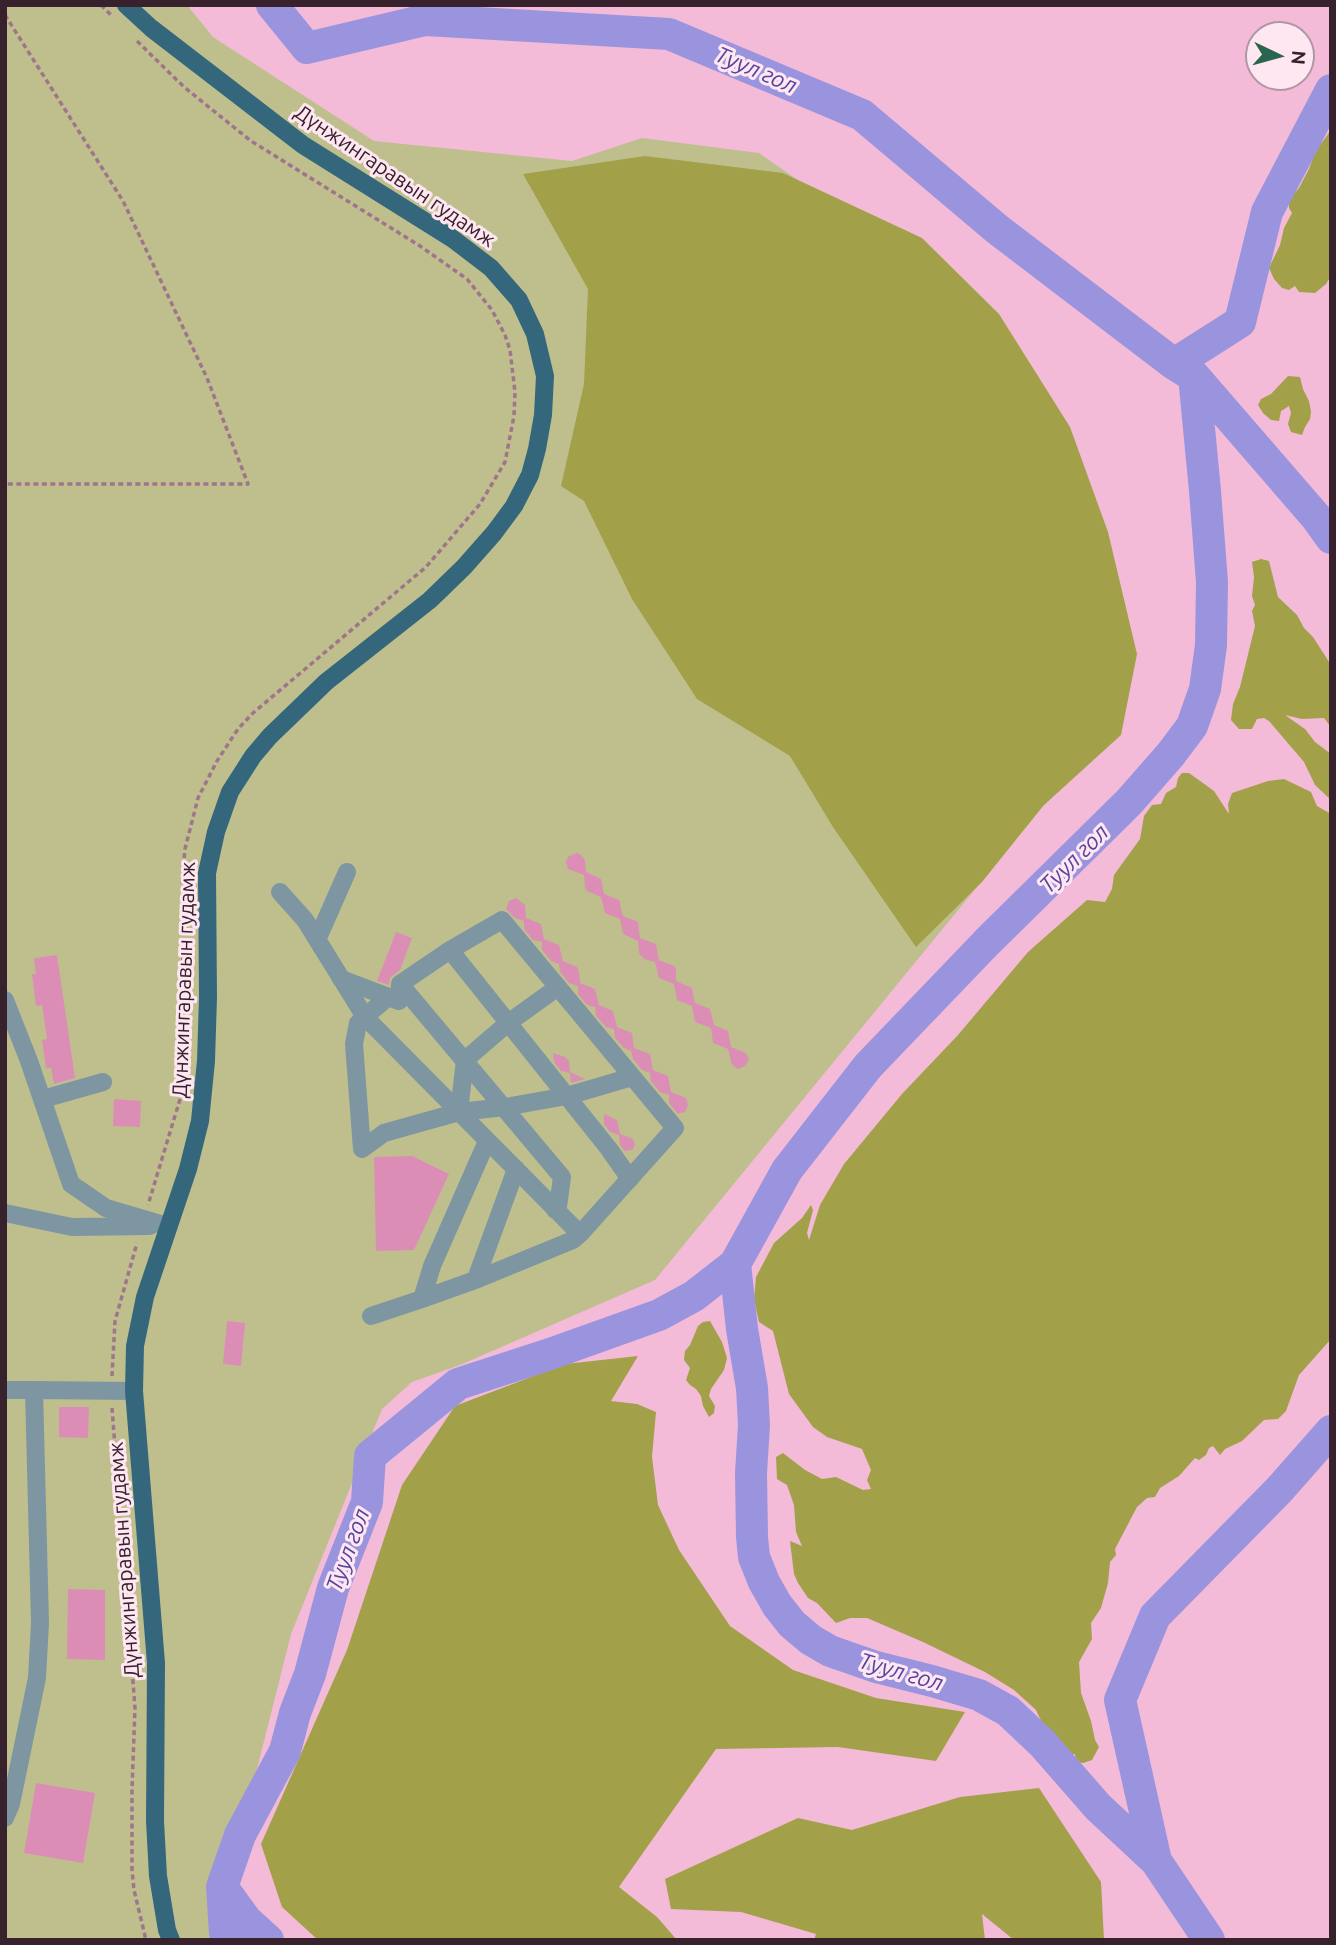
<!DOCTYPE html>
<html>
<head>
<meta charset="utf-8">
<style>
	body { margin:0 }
	#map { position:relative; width:1336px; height:1945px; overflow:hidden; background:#f3bbd7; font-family:Ubuntu,sans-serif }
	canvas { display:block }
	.frame { position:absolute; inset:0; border:7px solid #36212c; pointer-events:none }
	.north { position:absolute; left:1245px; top:21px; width:70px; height:70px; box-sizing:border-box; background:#ffe7f2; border:2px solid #af98a3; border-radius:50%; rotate:95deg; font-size:19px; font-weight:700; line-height:28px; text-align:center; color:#36212c }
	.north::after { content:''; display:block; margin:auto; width:24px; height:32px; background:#296650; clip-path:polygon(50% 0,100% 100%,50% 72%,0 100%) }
</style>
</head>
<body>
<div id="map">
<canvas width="1336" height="1945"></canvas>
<div class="frame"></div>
<div class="north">N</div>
</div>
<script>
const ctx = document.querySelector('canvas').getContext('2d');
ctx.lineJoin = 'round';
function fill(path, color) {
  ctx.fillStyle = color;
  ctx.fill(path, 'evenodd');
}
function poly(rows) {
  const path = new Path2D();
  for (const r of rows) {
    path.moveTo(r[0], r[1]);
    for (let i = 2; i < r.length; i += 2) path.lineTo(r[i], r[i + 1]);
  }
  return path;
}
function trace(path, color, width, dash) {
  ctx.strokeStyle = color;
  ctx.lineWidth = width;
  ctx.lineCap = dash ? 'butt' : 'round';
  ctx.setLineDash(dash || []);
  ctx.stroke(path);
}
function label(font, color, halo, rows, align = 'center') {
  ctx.font = font + ' Ubuntu,sans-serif';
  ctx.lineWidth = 6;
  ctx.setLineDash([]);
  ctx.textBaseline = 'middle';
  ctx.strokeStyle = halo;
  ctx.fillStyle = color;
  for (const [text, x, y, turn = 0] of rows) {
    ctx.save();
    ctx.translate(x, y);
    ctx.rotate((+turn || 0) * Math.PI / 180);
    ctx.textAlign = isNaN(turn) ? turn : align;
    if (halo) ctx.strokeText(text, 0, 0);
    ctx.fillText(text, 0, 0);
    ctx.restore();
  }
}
const green = poly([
	[5,5,187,5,213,37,374,141,572,161,642,138,759,153,912,260,1122,710,655,1280,460,1365,412,1382,382,1409,291,1634,215,1936,217,1940,5,1940]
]);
const forest = poly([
	[1331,130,1331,276,1326,284,1315,293,1299,292,1295,286,1289,290,1282,288,1274,279,1269,268,1280,245,1284,228,1292,213,1289,208,1289,200,1299,188,1309,169,1315,152],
	[645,156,783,173,922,238,999,314,1070,427,1108,532,1137,654,1121,735,1043,806,982,882,916,947,833,827,790,756,697,699,632,599,584,501,561,486,584,384,588,289,523,174],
	[1288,376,1300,377,1303,389,1309,401,1311,412,1310,419,1305,427,1302,435,1291,432,1288,424,1291,413,1289,406,1281,411,1279,421,1271,420,1263,413,1258,405,1261,399,1271,394],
	[1261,559,1269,561,1278,597,1297,615,1304,628,1313,637,1331,665,1331,727,1324,718,1302,719,1285,715,1305,729,1315,742,1331,754,1331,800,1315,785,1304,762,1269,721,1264,718,1257,719,1252,729,1239,729,1231,720,1233,704,1240,687,1255,626,1252,611,1255,605,1252,596,1254,577,1252,562],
	[1182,773,1189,773,1214,791,1229,814,1228,804,1232,793,1268,781,1284,779,1311,792,1317,806,1331,814,1331,1339,1299,1375,1286,1411,1278,1419,1264,1420,1242,1441,1225,1449,1220,1455,1213,1446,1209,1448,1206,1455,1199,1460,1195,1458,1179,1476,1160,1488,1155,1497,1147,1498,1137,1507,1115,1549,1116,1555,1110,1562,1108,1583,1101,1608,1091,1623,1092,1639,1079,1662,1081,1693,1091,1721,1095,1740,1099,1747,1092,1760,1083,1763,1076,1762,1075,1754,1068,1755,1052,1746,1053,1740,1045,1738,1043,1732,1043,1725,1036,1710,1014,1690,985,1672,923,1642,867,1618,850,1618,836,1623,817,1603,808,1598,798,1583,794,1574,790,1541,802,1546,796,1532,794,1505,787,1485,777,1479,776,1457,783,1453,805,1470,822,1479,836,1477,863,1490,871,1489,867,1480,871,1470,862,1449,827,1437,813,1427,789,1394,773,1331,759,1322,754,1299,756,1277,774,1243,802,1218,811,1205,813,1210,807,1233,809,1240,820,1205,844,1164,902,1094,958,1035,1028,952,1087,900,1105,902,1112,889,1114,875,1140,839,1144,816,1152,805,1161,804,1166,793,1176,787,1178,778],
	[710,1321,722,1342,727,1358,724,1370,711,1389,709,1396,715,1406,714,1413,709,1417,703,1406,701,1396,696,1389,690,1385,686,1380,690,1368,684,1360,685,1351,690,1345,698,1326,703,1322],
	[638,1356,611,1401,637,1404,656,1412,652,1457,658,1505,679,1550,730,1626,793,1670,876,1698,965,1712,936,1761,838,1747,716,1749,619,1887,657,1917,677,1940,318,1940,282,1907,261,1844,347,1650,402,1485,455,1406,565,1364],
	[1039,1788,1101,1882,1104,1940,1014,1940,982,1914,985,1940,814,1940,816,1934,741,1912,671,1909,665,1879,798,1818,852,1830,960,1797]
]);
const river = poly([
	[272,5,307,48,425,20,669,34,862,115,997,229,1174,364,1194,376,1316,517,1331,538],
	[1190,374,1174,364,1240,322,1267,212,1331,90],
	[1194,376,1205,491,1212,582,1211,645,1205,689,1192,726,1171,754,1129,802,987,942,868,1066,787,1170,735,1264,742,1329,752,1388,754,1425,751,1473,752,1537,754,1557,764,1582,777,1605,792,1624,811,1640,830,1651,876,1667,932,1681,979,1695,1008,1711,1042,1743,1098,1807,1156,1861,1209,1940],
	[1156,1861,1120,1700,1155,1616,1279,1490,1331,1431],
	[222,1887,225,1933,229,1940],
	[268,1940,246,1920,222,1887,240,1835,285,1751,295,1713,310,1674,333,1588,367,1502,370,1456,458,1384,550,1354,659,1315,694,1296,735,1264]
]);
const building = poly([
	[577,853,580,854,585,860,586,872,601,879,604,894,619,900,623,916,638,922,640,938,656,944,659,960,674,966,676,969,676,981,692,988,695,1003,710,1009,714,1025,728,1031,731,1047,746,1053,749,1060,745,1066,738,1069,732,1065,728,1049,713,1043,711,1028,695,1022,692,1006,677,1000,674,984,659,978,655,962,644,959,639,953,638,941,623,934,620,919,605,913,601,897,587,891,585,888,584,875,568,869,566,862,567,859,569,856],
	[516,898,525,905,526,918,541,924,544,939,559,945,563,961,577,967,579,971,580,983,595,989,599,1005,613,1011,617,1027,632,1033,634,1048,650,1054,653,1070,668,1076,671,1092,686,1098,688,1105,685,1112,678,1114,669,1103,669,1095,660,1092,651,1081,650,1073,642,1070,633,1059,631,1051,624,1048,615,1038,614,1029,606,1027,596,1016,595,1007,587,1005,578,994,578,986,569,983,560,972,559,964,551,961,542,950,542,942,533,940,524,929,524,921,515,918,506,909,509,901],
	[396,932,412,938,400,970,390,978,389,985,377,981],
	[57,955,75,1078,54,1084,51,1068,46,1068,42,1040,47,1039,42,1005,36,1006,32,974,36,974,34,958],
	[553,1053,565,1057,569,1061,570,1072,585,1079,571,1083,570,1073,561,1071,554,1062],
	[114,1099,141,1101,140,1127,113,1126],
	[604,1114,617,1120,620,1134,633,1139,635,1145,632,1150,625,1151,620,1145,619,1135,610,1132,604,1124],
	[412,1156,449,1174,414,1250,376,1251,374,1157],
	[227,1321,245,1323,241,1366,223,1364],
	[59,1407,89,1407,88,1438,59,1437],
	[68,1589,105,1590,105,1660,67,1659],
	[36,1783,95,1793,83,1863,24,1853]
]);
const path = poly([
	[101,5,112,16],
	[5,15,123,201,207,378,248,484,5,484],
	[137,41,184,87,251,141,420,246,467,279,492,310,505,335,510,350,515,392,514,416,505,462,480,504,426,567,253,713,238,729,217,761,198,798,185,849,182,880,184,1086,148,1205],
	[112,1376,115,1321,137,1243],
	[112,1408,135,1708,132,1789,132,1870,134,1890,146,1940]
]);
const minor = poly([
	[280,892,305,920,365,1017,358,1023,354,1044,362,1149,384,1133,459,1112,505,1107,567,1096,632,1077],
	[317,940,347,872],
	[450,950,609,1149,630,1179],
	[341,979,399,1001,400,984,450,950,502,920,675,1128,580,1234,365,1017,388,997],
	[400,984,562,1177,558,1207,555,1210],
	[5,1000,29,1061,71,1184,106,1208,167,1226],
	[43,1099,103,1082],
	[459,1112,465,1060,508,1023,558,987],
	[487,1141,432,1266,422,1299,478,1279,573,1240,580,1234],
	[5,1213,72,1227,150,1226],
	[478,1279,477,1276,516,1169],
	[371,1316,422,1299],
	[5,1390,34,1390],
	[5,1818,11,1804,37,1678,40,1623,34,1390,134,1391]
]);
const major = poly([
	[126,5,151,28,303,145,453,239,491,268,519,300,535,334,545,376,543,415,537,449,530,475,514,506,494,533,464,567,430,600,326,682,270,736,253,756,230,792,216,832,207,873,208,997,206,1061,200,1121,188,1169,145,1297,135,1346,134,1391,156,1663,155,1821,158,1876,167,1930,171,1940]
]);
const streetNames = [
	["Дүнжингаравын гудамж",395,176,34],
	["Дүнжингаравын гудамж",184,980,-88],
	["Дүнжингаравын гудамж",124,1560,-94]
];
const waterNames = [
	["Туул гол",756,70,23],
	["Туул гол",1074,859,-45],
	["Туул гол",348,1550,-70],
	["Туул гол",901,1672,16]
];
fill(green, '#bfbf8d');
fill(forest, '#a3a04a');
trace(river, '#9a94df', 32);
fill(building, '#dc8db6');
trace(path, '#9e758a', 3.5, [5, 3.5]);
trace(minor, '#7d96a2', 18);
trace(major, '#35677c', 18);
label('21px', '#36212c', '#ffe7f2', streetNames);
label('italic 23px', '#55469f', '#ffe7f2', waterNames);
</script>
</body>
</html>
